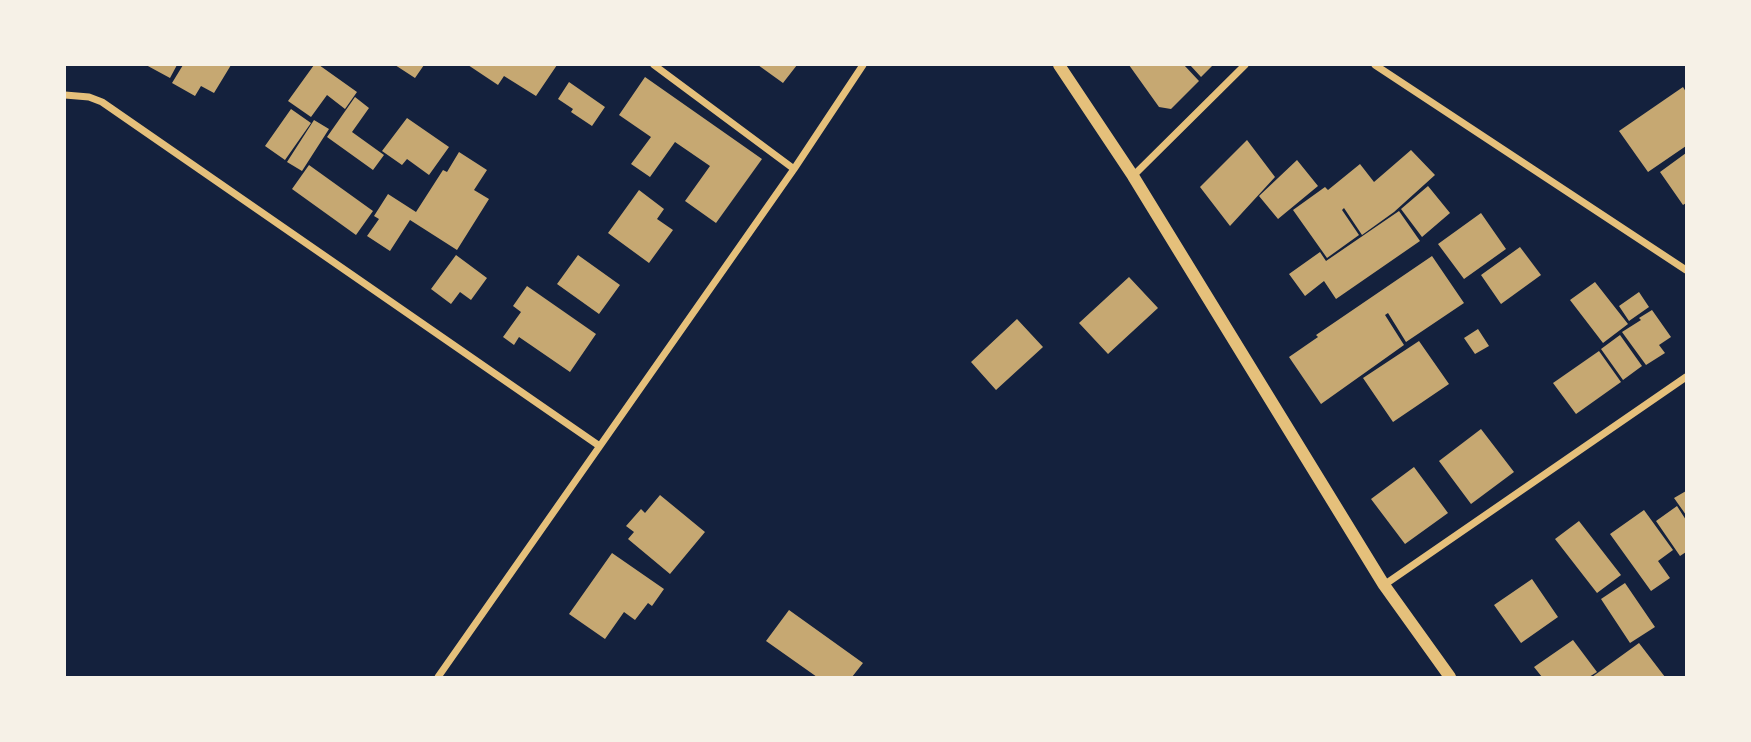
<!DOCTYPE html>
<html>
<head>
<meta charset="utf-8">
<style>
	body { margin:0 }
	#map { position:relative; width:1751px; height:742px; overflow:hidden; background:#14213d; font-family:Jost,sans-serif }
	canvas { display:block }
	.frame { position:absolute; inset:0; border:66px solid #f6f1e7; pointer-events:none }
</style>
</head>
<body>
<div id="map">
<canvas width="1751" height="742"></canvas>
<div class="frame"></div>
</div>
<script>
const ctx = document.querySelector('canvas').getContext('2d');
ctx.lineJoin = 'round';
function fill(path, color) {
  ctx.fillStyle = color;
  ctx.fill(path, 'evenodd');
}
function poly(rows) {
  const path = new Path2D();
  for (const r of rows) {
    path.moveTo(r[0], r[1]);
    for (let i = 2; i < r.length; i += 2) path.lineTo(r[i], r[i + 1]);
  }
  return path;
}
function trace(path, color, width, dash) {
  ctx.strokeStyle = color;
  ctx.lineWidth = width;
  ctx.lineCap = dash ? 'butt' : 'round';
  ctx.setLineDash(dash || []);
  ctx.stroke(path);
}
const building = poly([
	[146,65,177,65,170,78],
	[183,65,231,65,214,93,201,86,195,96,172,83],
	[314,65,319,65,357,92,345,109,327,95,311,117,288,101],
	[395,65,424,65,415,78],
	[468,65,557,65,536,96,504,76,498,85],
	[758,65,797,65,783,83],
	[1129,65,1184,65,1199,81,1171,109,1159,107],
	[1190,65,1213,65,1201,77],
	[645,77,762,159,716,223,685,201,710,166,675,142,650,177,631,164,651,137,619,115],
	[569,82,605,107,592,126,571,112,573,109,558,99],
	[1683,87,1686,92,1686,146,1648,172,1619,131],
	[355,97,369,108,352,132,384,155,373,170,327,137],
	[291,109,311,123,285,160,265,146],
	[407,118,449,147,429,175,407,159,402,165,382,151],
	[314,120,329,129,302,171,287,162],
	[1247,140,1275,177,1230,226,1200,187],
	[1411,150,1435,175,1394,212,1362,235,1344,208,1342,210,1359,235,1327,258,1293,210,1325,187,1328,190,1360,164,1374,182],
	[459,152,487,170,474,190,489,199,457,250,410,220,390,251,367,236,379,219,374,216,388,194,416,212,443,170,447,172],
	[1686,153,1686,203,1683,205,1660,172],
	[1297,160,1318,186,1278,219,1259,196],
	[309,165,373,211,356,235,292,189],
	[1428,186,1450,213,1422,237,1401,209],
	[639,190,664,209,657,219,673,230,649,263,608,233],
	[1399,211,1420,241,1336,299,1324,281,1305,296,1289,274,1320,252,1326,261],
	[1481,213,1506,249,1464,279,1438,244],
	[1520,247,1541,275,1501,304,1481,275],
	[456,255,487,278,471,300,460,292,451,304,431,289],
	[578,255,620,285,599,314,557,284],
	[1432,256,1464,303,1406,342,1388,313,1385,315,1404,345,1321,404,1289,357,1318,337,1316,335],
	[1129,277,1158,308,1108,354,1079,323],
	[1595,282,1628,324,1603,343,1570,300],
	[527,286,596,334,570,372,519,337,514,345,503,337,521,312,513,306],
	[1639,292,1649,307,1629,321,1619,306],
	[1652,310,1671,337,1659,345,1665,353,1646,365,1622,332,1641,320,1639,318],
	[1017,319,1043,347,996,390,971,362],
	[1478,329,1489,346,1475,354,1464,338],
	[1620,335,1642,366,1623,380,1601,349],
	[1419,341,1449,384,1393,422,1363,378],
	[1599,351,1621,382,1576,414,1553,383],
	[1481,429,1514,472,1471,504,1439,461],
	[1414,467,1448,513,1405,544,1371,499],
	[1686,491,1686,515,1674,498],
	[660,495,705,532,670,574,628,539,634,532,626,526,641,509,645,513],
	[1677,506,1686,520,1686,552,1680,556,1656,521],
	[1644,510,1673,550,1658,561,1670,578,1651,591,1610,534],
	[1579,521,1621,575,1597,593,1555,539],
	[612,553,664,589,652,606,648,603,635,620,624,612,605,639,569,614],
	[1532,579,1558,617,1521,643,1494,605],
	[1625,583,1655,627,1630,643,1601,599],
	[789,610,863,663,852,677,817,677,766,641],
	[1573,640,1597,672,1589,677,1542,677,1534,667],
	[1639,643,1665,677,1592,677]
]);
const minor = poly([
	[654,65,794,169],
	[1375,65,1686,270],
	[65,95,89,97,102,102,598,445],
	[1133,176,1245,65],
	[1384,585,1686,377],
	[438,677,794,169,863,65]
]);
const tertiary = poly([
	[1059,65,1133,176,1384,585,1450,677]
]);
fill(building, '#c6a872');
trace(minor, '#e5c07b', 7);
trace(tertiary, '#e5c07b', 12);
</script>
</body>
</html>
